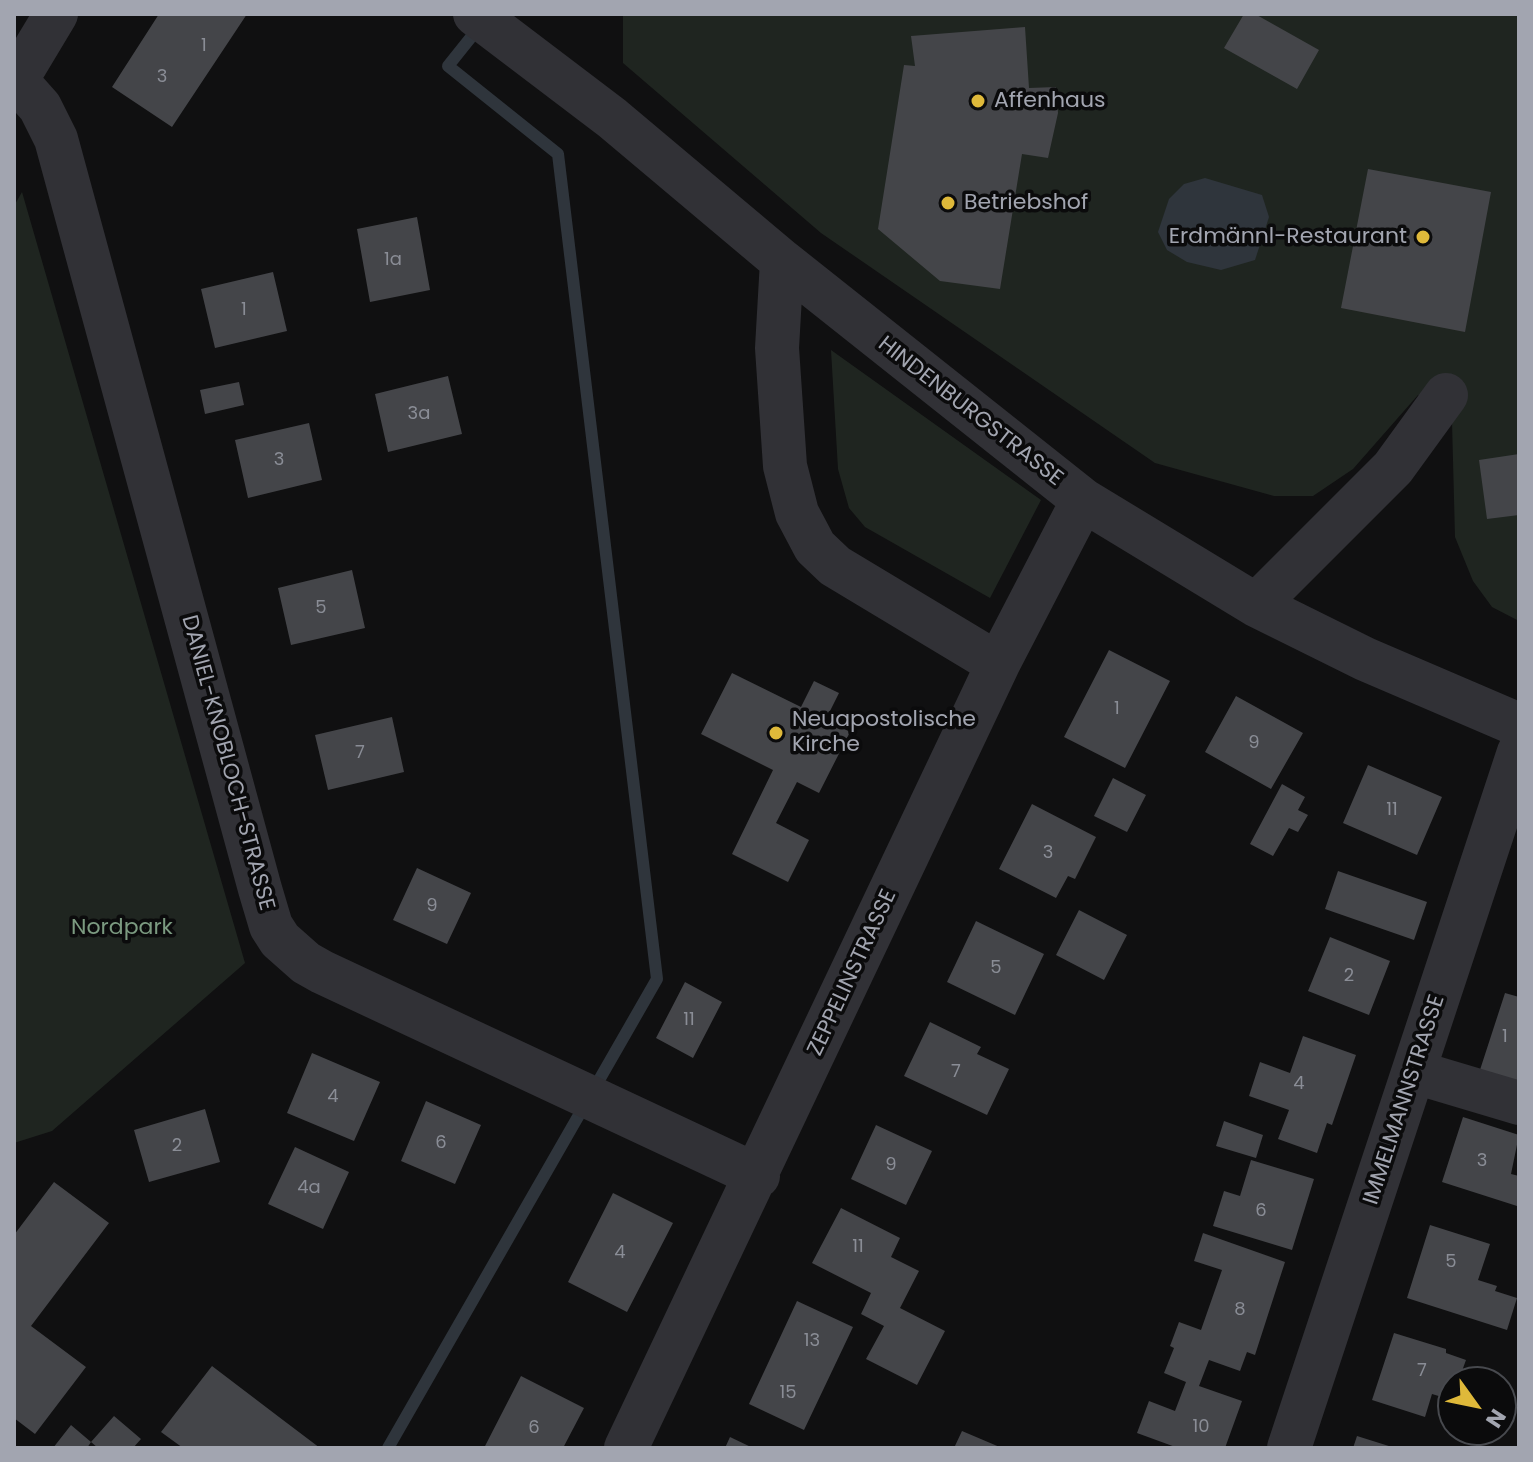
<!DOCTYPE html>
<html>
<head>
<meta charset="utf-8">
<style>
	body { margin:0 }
	#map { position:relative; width:1533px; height:1462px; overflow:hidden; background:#101011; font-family:Poppins,sans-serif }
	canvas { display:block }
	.frame { position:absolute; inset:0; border:16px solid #a2a5b0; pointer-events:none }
	.north { position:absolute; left:1437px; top:1366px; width:80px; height:80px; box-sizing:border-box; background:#0b0b0c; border:2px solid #47494e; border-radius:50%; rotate:123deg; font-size:22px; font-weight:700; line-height:32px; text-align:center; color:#a2a5b0 }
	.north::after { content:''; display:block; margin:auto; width:28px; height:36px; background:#dfb93a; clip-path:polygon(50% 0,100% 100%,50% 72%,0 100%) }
</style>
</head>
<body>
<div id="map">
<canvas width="1533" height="1462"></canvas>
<div class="frame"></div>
<div class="north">N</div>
</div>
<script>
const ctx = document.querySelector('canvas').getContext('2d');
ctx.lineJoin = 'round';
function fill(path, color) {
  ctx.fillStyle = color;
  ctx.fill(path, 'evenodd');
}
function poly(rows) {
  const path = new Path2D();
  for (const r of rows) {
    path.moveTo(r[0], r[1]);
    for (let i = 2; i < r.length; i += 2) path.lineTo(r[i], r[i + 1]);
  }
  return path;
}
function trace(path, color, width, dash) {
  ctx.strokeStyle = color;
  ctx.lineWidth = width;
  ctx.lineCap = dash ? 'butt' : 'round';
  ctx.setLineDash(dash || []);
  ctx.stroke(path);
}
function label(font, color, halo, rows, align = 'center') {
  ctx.font = font + ' Poppins,sans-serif';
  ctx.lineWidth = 7;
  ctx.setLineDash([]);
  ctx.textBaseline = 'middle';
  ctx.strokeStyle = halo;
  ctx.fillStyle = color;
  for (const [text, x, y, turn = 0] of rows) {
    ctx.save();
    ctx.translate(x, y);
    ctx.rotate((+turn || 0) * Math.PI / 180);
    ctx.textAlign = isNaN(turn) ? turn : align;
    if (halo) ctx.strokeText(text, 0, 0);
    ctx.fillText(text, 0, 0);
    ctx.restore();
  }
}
const green = poly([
	[623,14,1519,14,1519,621,1492,607,1473,581,1455,537,1452,422,1418,395,1353,469,1313,496,1274,496,1155,463,821,233,623,63],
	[22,192,245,963,52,1131,14,1143,14,206],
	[831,350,1041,500,990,598,865,527,849,508,838,469]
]);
const water = poly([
	[1205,178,1262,195,1269,217,1255,260,1221,270,1187,262,1167,250,1158,232,1169,199,1184,184]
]);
const stream = poly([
	[388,1448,657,979,558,154,448,66,480,26]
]);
const building = poly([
	[159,14,247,14,172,127,112,87],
	[1244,14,1255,14,1319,50,1297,89,1224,48],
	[1025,27,1029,88,1056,87,1058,113,1048,158,1022,154,1000,289,940,281,878,229,904,65,915,66,911,36],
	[1368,169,1491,192,1465,332,1341,308],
	[417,217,430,290,370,302,357,229],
	[273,272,287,331,215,348,201,289],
	[448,376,462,434,388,452,375,394],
	[239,382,244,405,205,414,200,390],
	[309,423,322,480,248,498,235,440],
	[1519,454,1519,515,1487,519,1479,460],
	[352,570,365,628,291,645,278,588],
	[1109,650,1170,681,1125,768,1064,737],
	[732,673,801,707,814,681,839,693,826,719,850,732,819,793,797,782,776,823,809,840,788,882,732,854,773,770,701,734],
	[1236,696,1303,733,1271,789,1205,752],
	[392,717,404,772,328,790,315,735],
	[1368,765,1442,797,1417,855,1343,823],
	[1113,778,1146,795,1127,832,1094,816],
	[1282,784,1305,797,1298,810,1308,815,1298,832,1289,828,1273,856,1250,844],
	[1032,804,1096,837,1075,879,1068,876,1056,898,999,869],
	[417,868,471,893,447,944,393,920],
	[1338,871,1427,902,1414,940,1325,909],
	[1079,910,1127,935,1104,980,1056,955],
	[976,921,1044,954,1015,1015,947,982],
	[1330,937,1390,961,1369,1015,1308,991],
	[685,982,722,1002,693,1058,656,1038],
	[1505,993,1519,997,1519,1089,1478,1076],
	[930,1022,981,1047,977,1054,1009,1069,987,1115,904,1076],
	[1303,1036,1356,1055,1332,1125,1327,1123,1317,1153,1278,1139,1289,1110,1249,1096,1260,1062,1290,1073],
	[312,1053,380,1082,354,1141,287,1113],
	[426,1101,481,1125,455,1184,401,1161],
	[205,1109,220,1162,149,1182,134,1130],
	[1463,1117,1519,1135,1511,1174,1519,1176,1517,1206,1442,1182],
	[1224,1121,1263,1135,1256,1158,1216,1146],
	[876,1125,932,1151,906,1205,851,1179],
	[295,1147,349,1172,323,1229,268,1204],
	[1251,1160,1314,1179,1292,1250,1213,1226,1224,1191,1240,1196],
	[54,1182,109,1223,31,1326,86,1367,35,1434,14,1418,14,1235],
	[613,1193,673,1223,627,1312,568,1282],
	[841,1208,900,1238,891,1257,919,1271,900,1308,945,1331,917,1385,866,1359,884,1326,861,1314,871,1293,812,1263],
	[1430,1225,1490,1244,1478,1280,1497,1286,1495,1291,1517,1298,1507,1330,1407,1298],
	[1203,1233,1285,1262,1255,1355,1247,1352,1240,1371,1209,1360,1199,1386,1242,1401,1225,1448,1178,1448,1137,1433,1149,1401,1175,1411,1186,1382,1164,1373,1174,1348,1170,1346,1179,1322,1201,1330,1222,1270,1194,1261],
	[797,1301,853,1327,804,1430,749,1404],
	[1394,1333,1446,1349,1446,1353,1466,1360,1458,1382,1453,1382,1452,1400,1432,1394,1425,1417,1372,1400],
	[212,1366,279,1417,320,1448,183,1448,161,1432],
	[521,1376,584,1408,563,1448,484,1448],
	[114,1416,141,1439,133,1448,98,1448,91,1442],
	[71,1425,91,1442,87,1448,53,1448],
	[962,1431,1002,1448,954,1448],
	[1357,1436,1392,1447,1392,1448,1353,1448],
	[730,1437,753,1448,725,1448]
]);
const minor = poly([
	[475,14,612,118,782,261,1083,500,1256,605,1365,659,1519,725],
	[16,80,40,107,56,139,260,889,271,926,280,940,306,963,322,972,758,1176],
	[14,84,56,14],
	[782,261,777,348,785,466,797,513,815,547,835,566,998,664],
	[1256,605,1393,468,1446,395],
	[1415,1072,1519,1103],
	[626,1448,998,664,1083,500],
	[1289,1448,1519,752]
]);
const markers = [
	[978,101,8,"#dfb93a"],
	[948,203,8,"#dfb93a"],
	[1423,237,8,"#dfb93a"],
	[776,733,8,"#dfb93a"]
];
const numberNames = [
	["1",204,46],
	["3",162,77],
	["1a",393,260],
	["1",244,310],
	["3a",419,414],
	["3",279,460],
	["5",321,608],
	["1",1117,709],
	["9",1254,743],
	["7",360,753],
	["11",1392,810],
	["3",1048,853],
	["9",432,906],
	["5",996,968],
	["2",1349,976],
	["11",689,1020],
	["1",1505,1037],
	["7",956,1072],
	["4",1299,1084],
	["4",333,1097],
	["6",441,1143],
	["2",177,1146],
	["3",1482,1161],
	["9",891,1165],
	["4a",309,1188],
	["6",1261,1211],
	["11",858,1247],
	["4",620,1253],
	["5",1451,1262],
	["8",1240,1310],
	["13",812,1341],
	["7",1422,1371],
	["15",788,1393],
	["10",1201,1427],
	["6",534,1428]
];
const poiNames = [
	["Affenhaus",994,101],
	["Betriebshof",964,203],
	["Erdmännl-Restaurant",1407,237,"right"],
	["Neuapostolische",792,720],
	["Kirche",792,745]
];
const streetNames = [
	["HINDENBURGSTRASSE",970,412,38],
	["DANIEL-KNOBLOCH-STRASSE",227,763,75],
	["ZEPPELINSTRASSE",853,973,-65],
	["IMMELMANNSTRASSE",1405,1100,-72]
];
const parkNames = [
	["Nordpark",122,928]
];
fill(green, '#1f2520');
fill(water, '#2f353c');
trace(stream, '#2f353c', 12);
fill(building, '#444549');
trace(minor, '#313136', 44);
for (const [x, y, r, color] of markers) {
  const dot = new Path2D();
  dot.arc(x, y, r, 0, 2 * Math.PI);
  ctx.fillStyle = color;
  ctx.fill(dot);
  trace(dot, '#0b0b0c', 3);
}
label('18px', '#8a8d96', null, numberNames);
label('22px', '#a2a5b0', '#0b0b0c', poiNames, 'left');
label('22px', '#a2a5b0', '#0b0b0c', streetNames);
label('22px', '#7b9a80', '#0b0b0c', parkNames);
</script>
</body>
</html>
